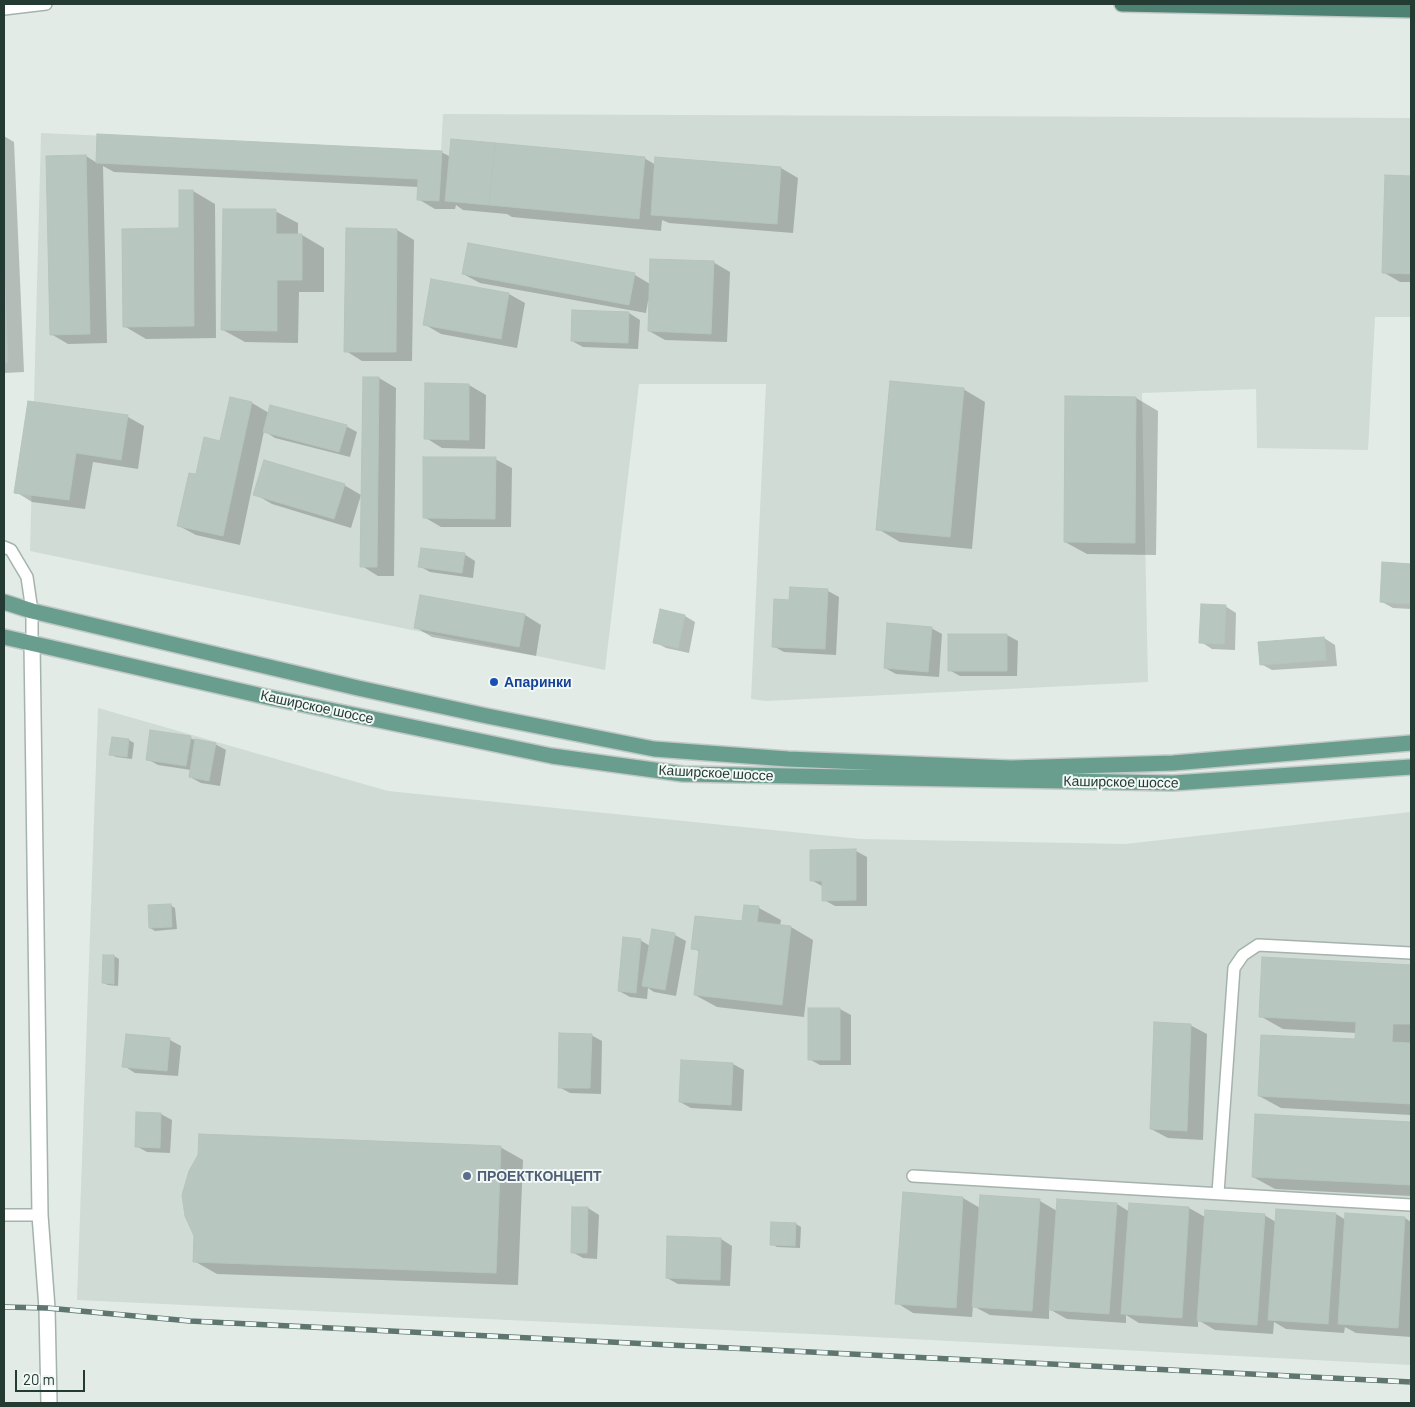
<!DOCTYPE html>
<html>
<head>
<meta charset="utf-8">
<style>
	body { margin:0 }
	#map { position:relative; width:1415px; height:1407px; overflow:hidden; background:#e2ebe6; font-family:Barlow,sans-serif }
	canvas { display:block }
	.frame { position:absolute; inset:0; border:5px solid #233b33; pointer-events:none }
	.scale { position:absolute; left:15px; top:1370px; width:70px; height:22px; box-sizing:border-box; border:2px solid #233b33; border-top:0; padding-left:6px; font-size:15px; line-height:18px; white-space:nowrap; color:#233b33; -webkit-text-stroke:4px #f2f8f5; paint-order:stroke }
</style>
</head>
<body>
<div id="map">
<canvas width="1415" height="1407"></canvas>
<div class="frame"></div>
<div class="scale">20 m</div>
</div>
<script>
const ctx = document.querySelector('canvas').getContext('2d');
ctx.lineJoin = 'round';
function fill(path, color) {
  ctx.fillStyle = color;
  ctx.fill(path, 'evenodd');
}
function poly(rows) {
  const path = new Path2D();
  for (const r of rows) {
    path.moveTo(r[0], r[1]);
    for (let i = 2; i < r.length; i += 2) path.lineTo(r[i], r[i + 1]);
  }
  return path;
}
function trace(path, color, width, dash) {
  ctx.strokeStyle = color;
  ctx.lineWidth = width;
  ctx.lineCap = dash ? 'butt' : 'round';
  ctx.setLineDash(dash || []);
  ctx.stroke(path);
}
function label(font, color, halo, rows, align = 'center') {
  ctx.font = font + ' Barlow,sans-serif';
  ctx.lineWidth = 4;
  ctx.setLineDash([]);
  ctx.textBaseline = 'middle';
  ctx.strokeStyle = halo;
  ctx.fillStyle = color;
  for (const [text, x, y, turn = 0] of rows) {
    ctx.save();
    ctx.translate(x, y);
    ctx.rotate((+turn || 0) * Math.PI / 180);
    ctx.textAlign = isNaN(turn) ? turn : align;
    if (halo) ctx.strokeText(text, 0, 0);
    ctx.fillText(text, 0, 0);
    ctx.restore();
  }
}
const built = poly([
	[443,114,1411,118,1411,317,1375,317,1368,450,1257,448,1256,389,1142,393,1148,682,766,701,751,699,766,384,639,384,605,670,30,551,41,133,441,151],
	[98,708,388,791,861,839,1125,844,1411,812,1411,1365,854,1336,77,1300]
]);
const shadow = poly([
	[4,136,14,142,24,372,4,373],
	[441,152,451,157,644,158,656,165,656,158,781,168,798,178,793,233,669,223,662,220,661,231,512,217,507,214,463,210,456,205,455,209,435,209,418,199,419,187,114,172,103,166,107,343,68,344,51,334,47,157,86,156,97,163],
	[1387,176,1411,177,1411,282,1400,282,1383,272],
	[193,191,215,204,216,338,146,339,124,326,181,229],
	[275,211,298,223,298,235,302,235,324,248,324,292,299,292,298,343,245,342,223,330],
	[397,230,414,240,412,361,362,361,346,351],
	[469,244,635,275,650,284,713,262,730,272,727,342,665,340,649,331,650,301,648,301,646,313,480,283,463,274],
	[509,294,525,303,517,348,441,334,424,324],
	[629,313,640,320,638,349,583,347,572,341],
	[379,378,396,388,394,576,378,576,362,566],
	[426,385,469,385,486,395,485,449,442,448,426,438],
	[963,389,985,402,972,549,900,542,878,529],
	[231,398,252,403,269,413,346,426,357,432,350,457,275,438,264,431,240,545,196,535,179,526,196,476,221,443],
	[1136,398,1158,411,1156,555,1087,554,1065,542],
	[128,417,144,426,138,469,93,462,85,509,32,502,16,492],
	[495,459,512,468,511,527,441,527,424,517],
	[344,485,361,495,351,528,272,504,255,494],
	[464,554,475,561,473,578,430,572,419,566],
	[1383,564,1411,565,1411,609,1393,608,1382,602],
	[828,591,839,597,836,655,784,652,773,646,791,601],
	[421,596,525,615,541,625,536,656,432,637,415,627],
	[1225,606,1236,613,1235,650,1212,649,1201,642],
	[685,616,695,622,689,653,666,648,655,642],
	[931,628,942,634,939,677,896,674,885,668],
	[1007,635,1018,641,1017,676,960,676,949,670],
	[1324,638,1335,645,1337,666,1272,670,1261,664,1260,643],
	[190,738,195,740,215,744,226,750,220,786,201,783,190,777,191,770,158,765,147,759],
	[113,739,129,740,134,743,132,759,116,757,111,754],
	[856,851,867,857,867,906,835,906,824,900,822,886,811,880],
	[170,905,175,908,177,929,155,931,150,928],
	[759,908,781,920,780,926,791,927,813,940,804,1017,717,1007,695,995,700,952,693,948,743,923],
	[653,931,675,935,686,941,676,996,654,992,648,988,647,999,630,997,619,991,640,940,650,946],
	[104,956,114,956,119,959,118,986,108,985,103,983],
	[1264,958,1411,966,1411,1115,1281,1108,1259,1096,1356,1041,1357,1033,1283,1029,1260,1016],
	[840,1009,851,1015,851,1065,820,1065,809,1059],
	[1190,1025,1207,1034,1203,1140,1168,1138,1151,1129],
	[591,1035,602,1041,601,1094,570,1093,559,1087],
	[170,1040,181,1046,178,1076,135,1073,124,1066],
	[733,1064,744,1070,742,1111,691,1108,680,1102],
	[161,1114,172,1120,170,1153,147,1152,136,1146],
	[1256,1115,1411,1123,1411,1196,1275,1189,1253,1177],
	[500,1147,523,1160,518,1285,217,1274,194,1261],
	[904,1194,963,1198,980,1208,1040,1201,1057,1211,1117,1204,1130,1212,1131,1204,1189,1208,1205,1217,1264,1215,1276,1222,1336,1214,1346,1220,1347,1214,1405,1218,1411,1222,1411,1337,1356,1333,1345,1327,1344,1333,1286,1329,1274,1322,1273,1334,1215,1330,1198,1320,1198,1327,1139,1323,1126,1315,1126,1323,1067,1319,1049,1309,1049,1319,990,1315,973,1306,972,1317,913,1313,897,1303],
	[573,1208,588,1208,599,1215,597,1259,583,1258,572,1252],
	[796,1224,801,1227,800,1248,777,1247,772,1244],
	[721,1239,732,1246,730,1286,678,1284,667,1278]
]);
const building = poly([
	[97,134,442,151,439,201,417,200,418,179,96,163,97,134],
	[451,139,495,143,489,205,445,201,451,139],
	[495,143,645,157,639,219,489,205,495,143],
	[86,155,90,334,50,335,46,156,86,155],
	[655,157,781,167,777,224,651,215,655,157],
	[1385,175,1411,176,1411,274,1382,273,1385,175],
	[179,190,193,190,194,326,123,327,122,229,179,228,179,190],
	[223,209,276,209,276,234,302,234,302,280,277,280,277,331,221,330,223,209],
	[346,228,397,229,396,352,344,352,346,228],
	[468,243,635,273,629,305,462,274,468,243],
	[650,259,714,261,711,334,648,331,650,259],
	[4,263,8,363,4,363,4,263],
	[431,279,509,293,501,339,423,325,431,279],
	[572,310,629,312,628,343,571,341,572,310],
	[363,377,379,377,377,567,360,567,363,377],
	[890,381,964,388,950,537,876,530,890,381],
	[425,383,469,384,469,440,424,439,425,383],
	[1065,396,1136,397,1135,543,1064,542,1065,396],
	[230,397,252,402,223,536,177,526,189,473,196,474,204,437,220,441,230,397],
	[28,401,128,415,121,460,76,453,69,500,14,493,28,401],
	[270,405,347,425,339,452,263,432,270,405],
	[423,457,496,457,495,519,423,518,423,457],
	[264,460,345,484,334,519,253,495,264,460],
	[421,548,465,553,462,573,418,567,421,548],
	[1382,562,1411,564,1411,604,1380,602,1382,562],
	[790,587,828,589,825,649,772,647,774,599,789,600,790,587],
	[420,595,525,614,519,647,414,628,420,595],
	[1201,604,1226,605,1224,644,1199,643,1201,604],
	[660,609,685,615,678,648,653,643,660,609],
	[887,623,932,627,928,672,884,668,887,623],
	[948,634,1007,634,1007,671,948,671,948,634],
	[1324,637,1326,660,1260,665,1258,642,1324,637],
	[150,730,191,736,186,766,146,760,150,730],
	[112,737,129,739,127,757,109,755,112,737],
	[195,739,216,743,209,781,189,777,195,739],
	[856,849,856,900,822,901,822,881,810,881,810,850,856,849],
	[171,904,172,927,149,928,148,905,171,904],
	[744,905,759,906,757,922,791,926,782,1005,694,995,699,950,691,949,695,916,742,921,744,905],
	[652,929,675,933,665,990,642,986,652,929],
	[623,937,641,939,636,993,618,991,623,937],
	[103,955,114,955,114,984,102,983,103,955],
	[1262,957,1411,965,1411,1024,1393,1024,1392,1042,1411,1043,1411,1104,1258,1096,1261,1035,1355,1039,1356,1022,1259,1017,1262,957],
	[808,1008,840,1008,840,1060,808,1060,808,1008],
	[1154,1022,1191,1024,1187,1131,1150,1129,1154,1022],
	[559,1033,592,1034,590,1088,558,1088,559,1033],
	[126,1034,170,1038,167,1071,122,1067,126,1034],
	[681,1060,733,1063,731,1105,679,1102,681,1060],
	[136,1112,161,1113,160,1148,135,1147,136,1112],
	[1255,1114,1411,1122,1411,1185,1252,1177,1255,1114],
	[199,1134,501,1146,496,1273,193,1262,194,1236,185,1216,182,1195,189,1171,198,1155,199,1134],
	[903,1192,963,1197,956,1308,895,1304,903,1192],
	[980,1195,1040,1199,1032,1311,972,1307,980,1195],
	[1057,1199,1117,1203,1109,1314,1049,1310,1057,1199],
	[1129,1203,1189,1207,1182,1318,1121,1314,1129,1203],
	[572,1207,588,1207,587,1253,571,1253,572,1207],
	[1276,1209,1336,1213,1328,1324,1268,1320,1276,1209],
	[1205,1210,1265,1214,1257,1325,1197,1321,1205,1210],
	[1345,1213,1405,1217,1398,1328,1338,1324,1345,1213],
	[771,1222,796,1223,795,1246,770,1245,771,1222],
	[667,1236,721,1238,720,1280,666,1278,667,1236]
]);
const service = poly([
	[4,9,46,4],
	[4,547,11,550,27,577,32,611,32,643],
	[913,1176,1411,1205],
	[1218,1193,1234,968,1243,955,1258,945,1411,953],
	[4,1215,40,1215]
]);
const minor = poly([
	[32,643,40,1215,47,1308,49,1403]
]);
const primary = poly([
	[4,602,32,611,358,688,487,716,654,749,788,759,1011,768,1173,763,1411,743],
	[4,637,267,697,552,756,683,774,1173,783,1411,767]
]);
const trunk = poly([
	[1122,4,1411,10]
]);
const rail = poly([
	[4,1307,47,1308,190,1321,1411,1382]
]);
const markers = [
	[494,682,5,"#1a4fb4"],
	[467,1176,5,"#5c6f8a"]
];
const transitNames = [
	["Апаринки",504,682]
];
const streetNames = [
	["Каширское шоссе",317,707,12],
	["Каширское шоссе",716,773,3],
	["Каширское шоссе",1121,782,1]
];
const serviceNames = [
	["ПРОЕКТКОНЦЕПТ",477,1176]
];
fill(built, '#d0dbd5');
fill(shadow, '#0003');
fill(building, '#b7c6bf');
trace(building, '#b5c4bd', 1);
trace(service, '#a5b3ad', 14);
trace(minor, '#a5b3ad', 18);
trace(primary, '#c1c8c6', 18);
trace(trunk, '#c1c8c6', 18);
trace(service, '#fff', 11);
trace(minor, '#fff', 15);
trace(primary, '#699e8e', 15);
trace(trunk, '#4d8273', 15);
trace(rail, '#5e766f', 5.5);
trace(rail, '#f2f8f5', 4, [11]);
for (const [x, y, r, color] of markers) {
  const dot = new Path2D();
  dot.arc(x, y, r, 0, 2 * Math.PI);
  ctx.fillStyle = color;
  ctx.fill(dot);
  trace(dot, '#f2f8f5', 2);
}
label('bold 14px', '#164399', '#f2f8f5', transitNames, 'left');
label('14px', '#233b33', '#f2f8f5', streetNames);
label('bold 14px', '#4e5e75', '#f2f8f5', serviceNames, 'left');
</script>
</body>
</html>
